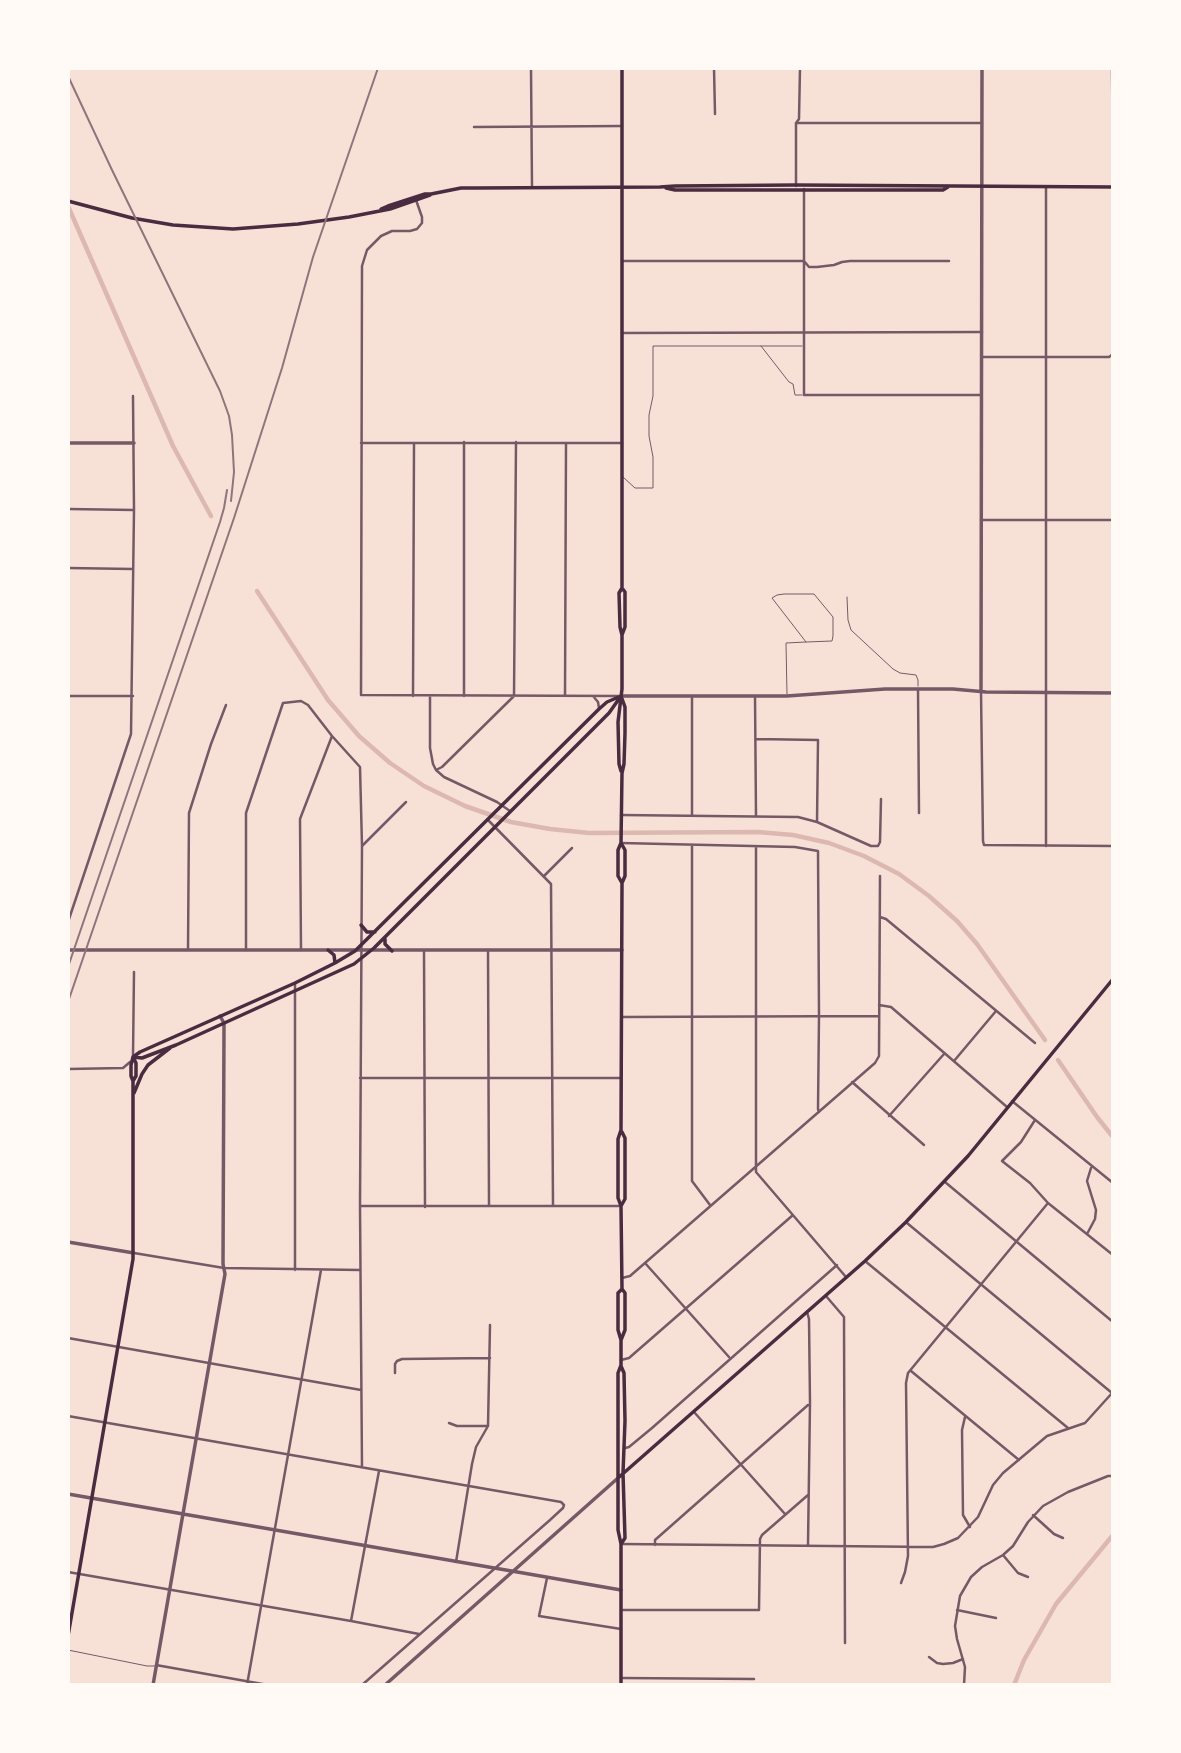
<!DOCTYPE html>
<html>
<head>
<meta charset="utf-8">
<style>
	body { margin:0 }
	#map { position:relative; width:1181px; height:1753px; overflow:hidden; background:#f7e1d7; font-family:Ubuntu,sans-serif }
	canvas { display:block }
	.frame { position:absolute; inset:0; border:70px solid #fffaf5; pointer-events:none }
</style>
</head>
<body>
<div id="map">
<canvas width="1181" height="1753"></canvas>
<div class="frame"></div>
</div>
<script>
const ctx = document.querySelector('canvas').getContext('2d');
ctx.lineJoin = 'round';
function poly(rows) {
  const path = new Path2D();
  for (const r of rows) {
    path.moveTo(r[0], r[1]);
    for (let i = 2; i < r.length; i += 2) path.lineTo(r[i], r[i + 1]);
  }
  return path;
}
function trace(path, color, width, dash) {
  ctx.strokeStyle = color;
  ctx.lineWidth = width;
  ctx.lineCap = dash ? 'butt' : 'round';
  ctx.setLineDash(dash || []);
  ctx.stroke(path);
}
const canal = poly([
	[68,206,173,446,211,516],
	[257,591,328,700,359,736,390,763,424,786,465,806,511,822,550,829,589,833,758,832,793,835,829,843,864,856,899,874,929,896,957,921,977,944,1045,1040],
	[1058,1060,1097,1117,1113,1137],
	[1014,1685,1024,1660,1056,1604,1113,1535]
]);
const service = poly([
	[761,346,789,382,793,384,795,395,802,395],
	[623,477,635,488,653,488,653,457,649,436,649,415,653,396,653,346,802,346],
	[847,597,848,620,851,630,893,669,900,673,916,675,918,680,918,686],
	[787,694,786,643,806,642,832,641,833,636,833,617,814,594,784,594,777,595,772,598,806,642],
	[68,1650,147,1666,155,1666]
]);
const minor = poly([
	[531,68,532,187],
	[714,68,715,114],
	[1112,68,1113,184],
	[796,123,982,123],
	[474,127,622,126],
	[796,186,796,123,799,119,800,68],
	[1046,187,1046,846],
	[804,189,804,395,980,395],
	[416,200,422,217,422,223,417,229,410,231,392,231,381,236,367,250,362,266,361,695,621,696],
	[623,261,804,261,809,267,817,267,834,265,842,262,850,261,949,261],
	[622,333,982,332],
	[982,357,1109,357,1113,354],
	[361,443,622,443],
	[68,509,134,510],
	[981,520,1113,520],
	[68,568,133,569],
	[1113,680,1113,762],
	[918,689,919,813],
	[981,691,983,841,984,845,1113,846],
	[68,696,133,696],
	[413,696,414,444],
	[430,696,430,748,433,764,436,770,444,777,497,802,510,811],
	[464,696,464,442],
	[565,696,566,444],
	[593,696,598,702,599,708],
	[755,696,756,816],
	[756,739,818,740,817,822],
	[436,770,442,767,514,696,516,442],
	[621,815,798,817,817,822,871,846,878,846,880,842,881,799],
	[692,816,692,697],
	[488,820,551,884,553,1206],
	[621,843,795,847,818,851,819,1016,818,1109,819,1112],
	[692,845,692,1181,710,1205],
	[362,846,406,802],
	[756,847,756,1172,846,1277],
	[544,876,572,848],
	[880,917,886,919,1035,1043],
	[68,922,131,734,134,510,133,396],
	[188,950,189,813,211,744,226,705],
	[246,950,246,813,283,703,301,701,308,705,332,736,360,767,362,846,360,1206,362,1467],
	[301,950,300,819,332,736],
	[488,950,489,1206],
	[424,951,425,1207],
	[295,983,295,1270],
	[879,1005,891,1007,1007,1107],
	[622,1017,879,1016],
	[133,1056,134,972],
	[954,1061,996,1011],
	[68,1069,123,1068,130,1062],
	[360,1078,620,1078],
	[852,1082,924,1145],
	[1012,1101,1113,1183],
	[889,1116,944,1054],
	[1035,1120,1021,1142,1002,1161,1030,1183,1048,1203,1113,1255],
	[945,1182,1113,1322],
	[360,1206,619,1206],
	[907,1223,1112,1393],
	[1087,1234,1095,1219,1096,1210,1087,1181,1091,1168],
	[134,1253,224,1268,360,1270],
	[865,1261,1068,1428],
	[645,1263,729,1357],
	[622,1278,630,1276,875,1063,879,1056,880,876],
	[826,1296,844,1317,845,1643],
	[807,1312,809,1319,810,1403,808,1545],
	[68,1338,361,1390],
	[621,1360,629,1358,793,1215],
	[911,1371,1019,1460],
	[395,1373,395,1364,397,1361,402,1359,490,1358],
	[694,1412,785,1514],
	[68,1416,469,1486,561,1502,564,1505,563,1508,550,1520,362,1685],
	[965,1417,962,1430,963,1515,970,1527],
	[449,1423,457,1426,488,1426],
	[625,1448,629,1447,652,1428,837,1265],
	[1033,1515,1054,1534,1063,1538],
	[621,1544,933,1547,944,1544,958,1538,978,1517,993,1485,1003,1473,1047,1436,1085,1423,1113,1392],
	[655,1545,655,1540,808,1405],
	[1003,1555,1018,1573,1028,1577],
	[456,1562,472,1464,476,1447,488,1426,490,1325],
	[68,1572,351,1621,419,1634],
	[547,1578,539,1616,621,1629],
	[901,1583,905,1572,908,1556,906,1383,908,1373,1048,1203],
	[621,1610,759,1610,760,1539,762,1535,808,1495],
	[957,1610,996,1618],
	[351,1621,379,1471],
	[929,1657,937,1663,943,1664,953,1663,963,1659],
	[156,1665,268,1685],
	[621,1678,754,1679],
	[247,1685,321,1270],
	[964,1685,965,1667,957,1639,955,1626,960,1596,971,1577,982,1567,1003,1555,1013,1546,1028,1522,1043,1506,1068,1492,1108,1476,1113,1476]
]);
const tertiary = poly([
	[68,443,134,443],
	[981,691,982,68],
	[621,696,787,696,885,689,953,689,986,692,1113,693],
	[68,950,622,950],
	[68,1242,134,1253],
	[68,1494,621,1590],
	[153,1685,225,1274,223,1264,224,1028,224,1023,220,1016],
	[385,1685,618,1478]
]);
const secondary = poly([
	[666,188,675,190,943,190,948,187],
	[68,201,132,218,173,225,233,229,298,224,349,217,390,209,430,195],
	[381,209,388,206,425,194,431,194,461,188,476,188,660,187,675,186,796,185,1113,187],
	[622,635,625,627,625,592,622,588,622,68],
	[621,696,625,707,625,733,624,764,622,773,621,843,618,850,618,876,622,883],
	[621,771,619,764,618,722,622,689,622,635,620,627,619,593,622,588],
	[361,925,367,932,375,932],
	[385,939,385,944,392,951],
	[328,950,334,955,335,963],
	[133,1057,142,1058,176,1045,354,964,374,948,609,713,621,696],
	[133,1081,131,1076,131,1065,133,1057,140,1052,295,983,335,963,355,951,599,709,607,702,621,696],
	[134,1093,142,1074,148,1065,170,1048],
	[621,1206,625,1199,625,1138,622,1132],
	[621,1340,618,1330,618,1293,622,1289],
	[621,1366,624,1373,625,1421,623,1473,625,1538,621,1544],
	[618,1478,865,1261,906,1222,968,1156,1113,979],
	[68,1636,133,1259,133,1081,136,1076,136,1063,134,1059],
	[621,1685,621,1544,618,1530,618,1373,621,1365,621,1340,625,1330,625,1293,622,1289,621,1206,618,1198,618,1139,621,1130,622,883,625,876,625,850,621,843]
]);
const rail = poly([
	[68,76,112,170,220,391,229,416,232,435,234,472,231,501],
	[68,967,220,522,224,508,227,490],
	[68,1002,234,518,282,368,313,257,378,68]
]);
trace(canal, '#dcb8b0', 4.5);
trace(service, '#755966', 1);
trace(minor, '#755966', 2.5);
trace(tertiary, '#755966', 3.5);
trace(secondary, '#4a2c40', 3.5);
trace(rail, '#8f747c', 2);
</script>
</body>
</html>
